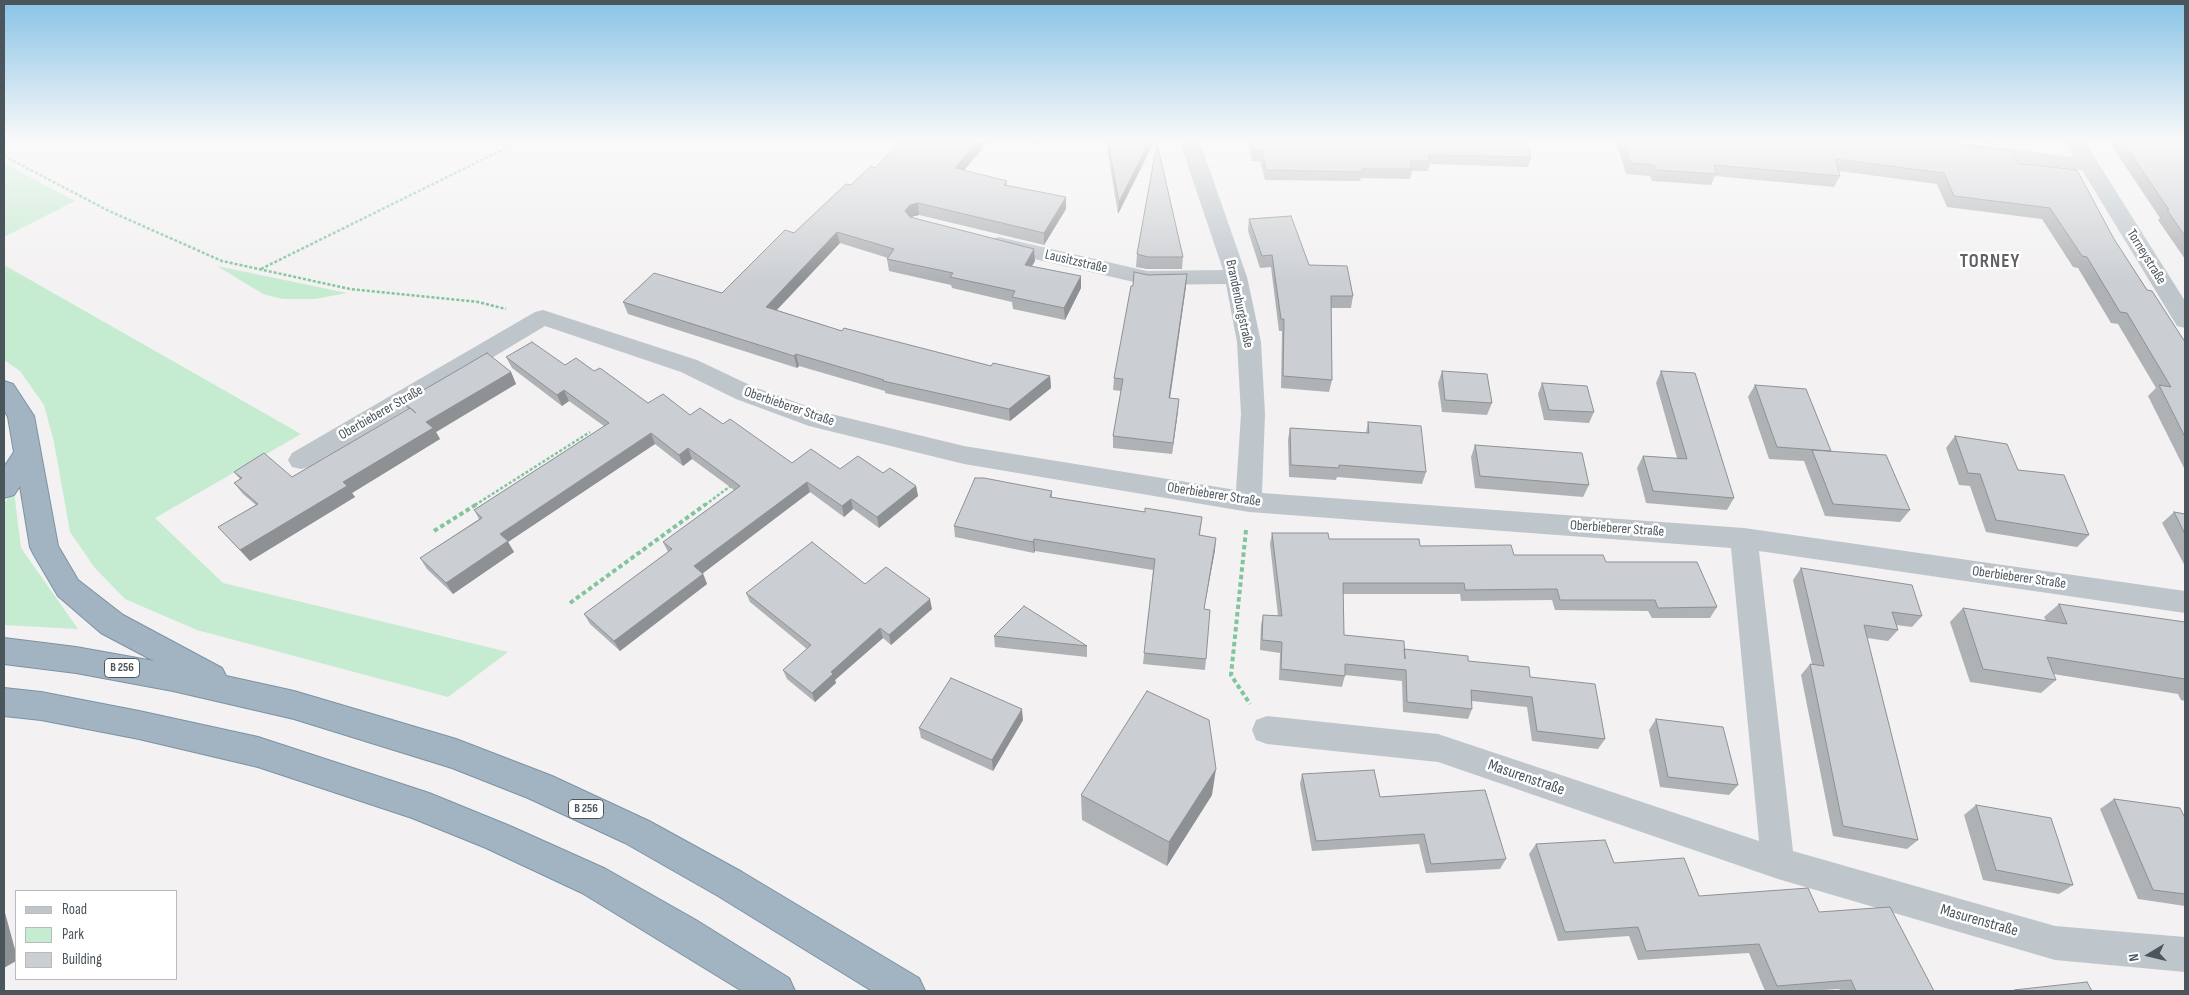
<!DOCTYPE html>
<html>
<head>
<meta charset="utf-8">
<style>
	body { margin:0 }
	#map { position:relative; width:2189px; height:995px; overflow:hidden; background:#f3f1f1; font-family:"Sofia Sans Condensed",sans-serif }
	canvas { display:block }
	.frame { position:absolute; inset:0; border:5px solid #4b565c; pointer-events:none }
	.legend { position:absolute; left:15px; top:890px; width:162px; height:90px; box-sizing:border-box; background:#fff; border:1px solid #b7bbbe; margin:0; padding:6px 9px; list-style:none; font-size:15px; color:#4b565c }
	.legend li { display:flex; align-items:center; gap:10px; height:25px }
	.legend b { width:25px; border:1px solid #b7bbbe }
	.north { position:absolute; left:2124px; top:930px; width:50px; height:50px; -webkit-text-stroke:4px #fff; paint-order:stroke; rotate:261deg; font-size:14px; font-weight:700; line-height:20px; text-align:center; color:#4b565c }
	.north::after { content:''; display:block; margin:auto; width:18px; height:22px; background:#4b565c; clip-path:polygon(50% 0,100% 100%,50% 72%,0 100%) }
</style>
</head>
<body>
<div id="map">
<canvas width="2189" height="995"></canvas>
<div class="frame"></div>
<ul class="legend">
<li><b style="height:6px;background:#bec6cc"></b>Road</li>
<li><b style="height:14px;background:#c5ebd0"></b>Park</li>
<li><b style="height:14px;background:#cbcfd3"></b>Building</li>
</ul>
<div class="north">N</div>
</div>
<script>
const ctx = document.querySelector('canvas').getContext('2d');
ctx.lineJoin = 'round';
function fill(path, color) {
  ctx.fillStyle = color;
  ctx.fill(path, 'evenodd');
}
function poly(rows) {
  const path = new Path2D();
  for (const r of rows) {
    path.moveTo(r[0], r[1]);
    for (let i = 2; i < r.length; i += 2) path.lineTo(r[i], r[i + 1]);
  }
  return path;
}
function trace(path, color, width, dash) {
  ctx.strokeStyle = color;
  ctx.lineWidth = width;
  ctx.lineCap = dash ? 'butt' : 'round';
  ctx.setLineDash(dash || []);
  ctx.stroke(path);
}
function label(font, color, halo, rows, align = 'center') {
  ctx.font = font + ' "Sofia Sans Condensed",sans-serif';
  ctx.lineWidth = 5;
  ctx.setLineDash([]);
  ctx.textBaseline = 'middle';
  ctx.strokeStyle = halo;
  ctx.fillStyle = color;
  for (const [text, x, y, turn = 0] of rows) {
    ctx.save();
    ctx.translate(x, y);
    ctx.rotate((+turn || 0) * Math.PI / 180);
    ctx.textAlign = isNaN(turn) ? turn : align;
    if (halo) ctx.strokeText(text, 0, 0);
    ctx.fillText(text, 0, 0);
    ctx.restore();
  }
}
const green = poly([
	[4,163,75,201,4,237],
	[4,265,301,434,155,518,223,583,508,652,448,697,197,630,125,599,95,568,70,532,54,442,44,405,20,371,4,360],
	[217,266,347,293,315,299,283,299,263,294],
	[14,492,21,548,78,629,4,625,4,503]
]);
const pathFar1 = poly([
	[4,156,109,211,222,261,350,289,478,302,506,309],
	[261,269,518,142],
	[475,505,590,432],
	[705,505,732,485]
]);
const path = poly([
	[1246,530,1231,675,1250,704],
	[434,531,477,504],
	[570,603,706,504]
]);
const minor = poly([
	[1180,142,1200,142,1247,277,1261,342,1265,414,1262,493,1744,528,2185,591,2185,613,1759,551,1793,851,2055,926,2185,937,2185,972,2055,960,1778,879,1438,762,1267,744,1256,740,1252,730,1256,720,1267,716,1438,734,1759,841,1731,548,1249,512,964,464,809,426,736,399,681,372,545,326,310,467,301,469,292,467,288,460,292,453,535,312,543,310,697,360,754,387,823,412,964,446,1236,490,1241,414,1237,342,1226,284,1147,285,991,249,988,244,991,239,999,237,1147,271,1223,270,1180,142],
	[1898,142,1956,142,2089,159,2096,161,2099,165,2096,169,2089,171,1908,148,1901,146,1898,142]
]);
const tertiary = poly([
	[2065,142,2085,142,2185,301,2185,328,2177,326,2065,142]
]);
const trunk = poly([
	[4,381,13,384,34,416,58,546,78,580,123,615,222,668,226,676,294,691,456,739,552,776,649,821,742,872,919,978,925,991,872,991,718,896,625,843,528,798,452,768,294,719,173,691,76,673,4,664,4,638,76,647,154,661,101,633,58,596,34,555,30,547,20,486,14,495,4,498,4,467,14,452,8,417,4,410,4,381],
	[4,688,41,692,139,711,258,737,429,793,510,826,606,869,696,920,789,978,795,991,742,991,582,893,486,848,412,818,258,767,139,739,41,720,4,716,4,688]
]);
const wall = poly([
	[900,142,988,142,964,170,1007,181,1007,185,1066,197,1066,209,1044,245,919,215,911,217,1035,261,1032,266,1081,276,1081,288,1065,320,1013,309,1012,302,952,288,951,285,889,271,887,259,888,258,840,243,777,310,842,331,991,366,1050,376,1051,388,1010,421,885,393,885,391,799,366,797,368,628,314,623,302,722,293,851,185,875,168],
	[1028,142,1042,142,1041,145],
	[1106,142,1157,142,1183,257,1182,269,1147,269,1136,267,1137,254,1156,146,1152,146,1118,214],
	[1248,142,1526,142,1531,157,1528,167,1430,164,1428,171,1412,171,1410,179,1361,178,1360,181,1265,180,1260,161,1252,161],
	[1616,142,1940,142,2018,163,2114,239,2147,290,2185,342,2185,470,2148,396,2156,388,2118,324,2111,323,2078,268,2073,267,2042,219,1947,207,1937,184,1839,171,1840,176,1834,187,1715,176,1711,185,1652,181,1650,176,1626,174],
	[1973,142,1998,142,1996,145],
	[2109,142,2185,142,2185,259,2158,220,2160,218],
	[1249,219,1309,265,1353,296,1351,308,1331,308,1332,380,1329,392,1281,388,1282,331,1279,331,1271,267,1260,268,1248,231],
	[1187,274,1186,286,1170,399,1178,411,1172,454,1113,448,1113,436,1121,391,1113,390,1114,378,1133,286,1148,275],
	[506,357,565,365,594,371,648,403,723,424,792,463,840,469,883,473,916,486,918,496,879,528,853,509,844,517,810,492,703,573,707,584,620,651,590,624,584,614,668,552,663,542,734,490,692,459,683,466,655,444,508,542,514,552,453,594,427,569,420,558,479,519,474,510,604,426,569,401,562,406,512,368],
	[1442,371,1492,403,1487,415,1442,412,1438,383],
	[1661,371,1734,498,1727,510,1646,503,1637,468,1643,456,1677,458,1656,383],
	[511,372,516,384,436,432,440,439,352,493,355,497,250,561,218,527,256,505,243,494,234,483,240,479,234,472,292,477,408,409,403,402],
	[1542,383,1594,412,1589,423,1544,420,1538,394],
	[1755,385,1831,451,1910,510,1900,522,1825,516,1804,461,1769,459,1748,397],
	[1368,422,1426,472,1422,484,1337,477,1336,480,1289,477,1288,440,1290,428,1366,433],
	[1955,436,2018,470,2089,535,2077,547,1986,532,1970,486,1959,485,1946,448],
	[1475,445,1589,485,1583,497,1475,488,1471,457],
	[1052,491,1052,497,1145,512,1202,517,1200,535,1215,550,1204,609,1206,659,1205,670,1143,664,1153,570,1035,551,1034,553,955,537,954,526],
	[2174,512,2185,514,2185,566,2162,523],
	[1272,533,1329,539,1420,546,1514,555,1606,562,1717,607,1710,618,1652,618,1648,611,1555,610,1552,600,1461,601,1460,594,1343,594,1344,635,1404,650,1468,661,1530,677,1605,739,1598,749,1532,741,1527,707,1472,701,1472,709,1468,719,1403,712,1402,681,1345,675,1342,687,1279,680,1280,653,1260,650,1261,625,1263,615,1278,616,1270,544],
	[1801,568,1922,616,1912,627,1896,625,1898,630,1888,641,1867,638,1918,840,1907,849,1833,836,1801,675,1810,664,1812,664,1793,580],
	[865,584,932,609,891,645,883,638,835,680,836,683,815,702,787,679,783,670,807,649,750,602,746,593],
	[2059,604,2185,622,2185,701,2181,700,2178,694,2053,674,2056,680,2041,693,1970,682,1950,622,1963,608,2046,621,2044,617],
	[994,636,1087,646,1087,657,995,647],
	[1656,719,1738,785,1729,795,1660,787,1649,730],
	[1023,720,993,771,921,738,919,728],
	[1302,774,1380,797,1506,859,1500,869,1426,873,1419,844,1312,851,1300,784],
	[1081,795,1212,795,1167,866,1082,820],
	[2114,799,2185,818,2185,906,2138,899,2100,809],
	[1976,805,2073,885,2059,894,1983,880,1964,815],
	[1536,844,1614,863,1699,896,1819,912,1934,991,1841,991,1839,989,1808,991,1765,991,1749,953,1638,960,1629,936,1558,941,1529,854]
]);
const shadedWall = poly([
	[977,142,988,142,956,180,955,168],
	[1149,142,1153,142,1152,146,1118,214,1119,202],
	[1066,197,1066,209,1044,245,1044,233],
	[918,203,919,215,911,217,907,223,905,211,910,205],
	[837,232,840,243,769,318,766,307],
	[1034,249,1035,261,1025,277,1025,265],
	[1187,274,1186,286,1168,411,1169,398],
	[1081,276,1081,288,1065,320,1064,308],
	[796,354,799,366,797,368,794,356],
	[511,372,516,384,436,432,440,439,352,493,355,497,250,561,240,550,343,482,426,422],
	[1050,376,1051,388,1010,421,1009,409],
	[564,390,569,401,562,406,557,395],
	[1179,399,1178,411,1172,454,1173,443],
	[651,433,655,444,508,542,514,552,453,594,446,583,500,534],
	[688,448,692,459,683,466,679,455],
	[807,482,810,492,698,577,694,566],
	[916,486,918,496,879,528,877,517],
	[851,499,853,509,844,517,842,506],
	[1216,538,1215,550,1202,620,1204,609],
	[1034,539,1035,551,1034,553,1033,542],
	[703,574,707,584,620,651,614,641],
	[930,599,932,609,891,645,889,635],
	[880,628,883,638,835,680,836,683,815,702,812,693,831,672],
	[1022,709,1023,720,993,771,992,760],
	[1216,769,1212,795,1167,866,1169,842],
	[4,909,16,953,16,961,4,968]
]);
const building = poly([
	[900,142,977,142,955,168,1007,181,1004,185,1066,197,1044,233,918,203,910,205,905,211,910,217,1034,249,1025,265,1081,276,1064,308,1012,297,1015,291,950,277,953,273,887,259,894,249,837,232,766,307,842,331,844,328,991,366,993,363,1050,376,1009,409,883,381,884,380,796,354,794,356,623,302,654,273,722,293,785,230,794,233,846,184,851,185,871,166,875,168,900,142],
	[1108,142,1149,142,1119,202,1108,142],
	[1251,142,1526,142,1531,157,1428,155,1430,161,1410,161,1412,169,1362,169,1362,172,1266,170,1262,151,1253,151,1251,142],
	[1623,142,1940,142,2012,151,2018,163,2077,170,2114,239,2147,290,2152,291,2185,342,2185,437,2159,385,2171,387,2127,313,2120,312,2087,257,2082,256,2050,208,1954,196,1944,173,1835,159,1840,176,1714,165,1716,174,1656,170,1654,165,1630,163,1623,142],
	[2123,142,2185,142,2185,236,2167,210,2169,210,2123,142],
	[1157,143,1183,257,1148,257,1137,254,1157,143],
	[1291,216,1309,265,1347,266,1353,296,1331,296,1332,380,1283,376,1284,319,1281,319,1272,255,1262,256,1249,219,1291,216],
	[1134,272,1148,275,1187,274,1169,398,1179,399,1173,443,1113,436,1123,379,1114,378,1131,286,1133,286,1134,272],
	[532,342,565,365,576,358,594,371,600,368,648,403,663,394,690,415,700,408,723,424,730,419,792,463,811,449,840,469,858,456,883,473,890,468,916,486,877,517,851,499,842,506,807,482,694,566,703,574,614,641,584,614,672,549,663,542,740,486,688,448,679,455,651,433,500,534,508,541,446,583,420,558,482,518,474,510,609,423,564,390,557,395,506,357,532,342],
	[487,353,511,372,426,422,433,428,343,482,347,486,240,550,218,527,258,504,234,483,242,478,234,472,264,453,292,477,410,408,416,413,403,402,487,353],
	[1442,371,1487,374,1492,403,1445,400,1442,371],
	[1661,371,1695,373,1734,498,1653,491,1643,456,1687,459,1661,371],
	[1542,383,1587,386,1594,412,1549,410,1542,383],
	[1755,385,1806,389,1831,451,1777,447,1755,385],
	[1368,422,1421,426,1426,472,1339,465,1339,468,1291,465,1290,428,1369,433,1368,422],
	[1955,436,2007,444,2018,470,2064,475,2089,535,1996,520,1980,474,1968,473,1955,436],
	[1475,445,1582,453,1589,485,1480,476,1475,445],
	[1812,450,1886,455,1910,510,1833,504,1812,450],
	[975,478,984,478,1052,491,1050,497,1145,512,1145,508,1202,517,1199,535,1216,538,1204,609,1210,610,1206,659,1144,653,1155,559,1034,539,1033,542,954,526,975,478],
	[2174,512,2185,514,2185,534,2174,512],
	[1272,533,1328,533,1329,539,1419,539,1420,546,1511,545,1514,555,1603,555,1606,562,1697,562,1717,607,1658,608,1655,600,1560,600,1557,589,1465,590,1464,583,1343,583,1344,635,1404,641,1405,659,1404,649,1468,656,1468,661,1529,667,1530,677,1595,684,1605,739,1537,731,1532,697,1471,690,1472,709,1407,702,1406,670,1345,664,1345,676,1281,669,1282,642,1262,640,1263,615,1282,616,1272,533],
	[812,542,865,584,886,567,930,599,889,635,880,628,831,672,833,674,812,693,783,670,811,645,746,593,812,542],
	[1801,568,1912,585,1922,616,1892,612,1898,630,1864,625,1918,840,1843,826,1810,664,1824,666,1801,568],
	[2059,604,2185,622,2185,679,2047,657,2056,680,1983,669,1963,608,2067,624,2059,604],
	[1024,606,1087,646,994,636,1024,606],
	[951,678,1022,709,992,760,919,728,951,678],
	[1147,691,1209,720,1216,769,1169,842,1081,795,1147,691],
	[1656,719,1723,727,1738,785,1668,777,1656,719],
	[1374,770,1380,797,1485,790,1506,859,1431,864,1424,834,1316,841,1302,774,1374,770],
	[2114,799,2180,808,2185,818,2185,894,2153,890,2114,799],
	[1976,805,2051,818,2073,885,1996,870,1976,805],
	[1605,840,1614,863,1684,858,1699,896,1808,888,1819,912,1890,907,1934,991,1856,991,1851,980,1777,986,1759,944,1646,951,1638,927,1565,932,1536,844,1605,840],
	[2087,982,2092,991,2015,991,2014,990,2087,982]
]);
const shields = [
	[122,668,35],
	[586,809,35]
];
const shieldNames = [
	["B 256",122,668],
	["B 256",586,809]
];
const streetNames = [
	["Torneystraße",2146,257,58],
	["Lausitzstraße",1076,262,13],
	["Brandenburgstraße",1239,304,78],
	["Oberbieberer Straße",789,407,19],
	["Oberbieberer Straße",381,413,-30],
	["Oberbieberer Straße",1214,495,9],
	["Oberbieberer Straße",1617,529,4],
	["Oberbieberer Straße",2019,578,8]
];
const nearStreetnames = [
	["Masurenstraße",1526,778,19],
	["Masurenstraße",1979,921,16]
];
const districtNames = [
	["TORNEY",1990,262]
];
fill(green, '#c5ebd0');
trace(trunk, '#7a93a5', 2);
trace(pathFar1, '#81c59d', 2.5, [3, 2]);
trace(path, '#81c59d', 4, [4.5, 3]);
fill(minor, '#bec6cc');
fill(tertiary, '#bec6cc');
fill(trunk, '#a2b4c2');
fill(wall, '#afb2b5');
fill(shadedWall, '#8e9194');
fill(building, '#cbcfd3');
trace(building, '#8e9194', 1);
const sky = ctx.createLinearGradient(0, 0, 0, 282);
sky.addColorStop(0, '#88c3e6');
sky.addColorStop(0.5, '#faf9f9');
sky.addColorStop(1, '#faf9f900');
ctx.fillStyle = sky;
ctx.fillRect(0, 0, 2189, 282);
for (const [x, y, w] of shields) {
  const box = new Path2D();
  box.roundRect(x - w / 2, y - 9.5, w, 19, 4);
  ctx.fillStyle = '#fff';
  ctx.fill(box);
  trace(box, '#4b565c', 1);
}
label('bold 12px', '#4b565c', null, shieldNames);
label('14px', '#4b565c', '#fff', streetNames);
label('16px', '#4b565c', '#fff', nearStreetnames);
ctx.letterSpacing = '1px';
label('bold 19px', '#5e6265', '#fff', districtNames);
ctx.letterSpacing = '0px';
</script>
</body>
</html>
